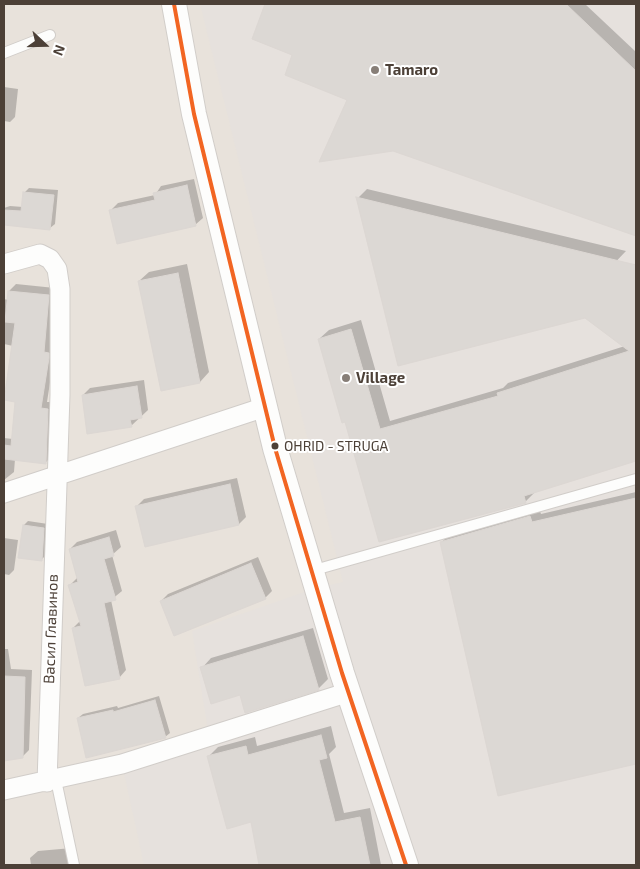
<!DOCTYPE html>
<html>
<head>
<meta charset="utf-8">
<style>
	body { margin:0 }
	#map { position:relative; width:640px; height:869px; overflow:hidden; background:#f4f1ee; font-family:"Exo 2",sans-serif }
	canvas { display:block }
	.frame { position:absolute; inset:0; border:5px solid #4c4037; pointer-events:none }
	.north { position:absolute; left:20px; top:20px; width:50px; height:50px; -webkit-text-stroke:4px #fff; paint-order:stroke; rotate:111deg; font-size:14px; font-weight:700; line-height:20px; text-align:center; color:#4c4037 }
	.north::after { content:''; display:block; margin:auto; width:18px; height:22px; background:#4c4037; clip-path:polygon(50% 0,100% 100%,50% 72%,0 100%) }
</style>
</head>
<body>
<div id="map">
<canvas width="640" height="869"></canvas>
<div class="frame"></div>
<div class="north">N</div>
</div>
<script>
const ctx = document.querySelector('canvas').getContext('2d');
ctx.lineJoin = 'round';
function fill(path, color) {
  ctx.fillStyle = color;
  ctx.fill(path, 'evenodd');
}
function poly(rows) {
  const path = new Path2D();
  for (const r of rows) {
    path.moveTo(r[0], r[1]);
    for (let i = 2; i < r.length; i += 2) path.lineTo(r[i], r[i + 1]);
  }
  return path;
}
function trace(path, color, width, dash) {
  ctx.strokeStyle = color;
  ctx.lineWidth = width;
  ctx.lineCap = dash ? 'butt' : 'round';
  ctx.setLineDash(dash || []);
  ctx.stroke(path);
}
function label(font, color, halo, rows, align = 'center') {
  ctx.font = font + ' "Exo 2",sans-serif';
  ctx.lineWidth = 4;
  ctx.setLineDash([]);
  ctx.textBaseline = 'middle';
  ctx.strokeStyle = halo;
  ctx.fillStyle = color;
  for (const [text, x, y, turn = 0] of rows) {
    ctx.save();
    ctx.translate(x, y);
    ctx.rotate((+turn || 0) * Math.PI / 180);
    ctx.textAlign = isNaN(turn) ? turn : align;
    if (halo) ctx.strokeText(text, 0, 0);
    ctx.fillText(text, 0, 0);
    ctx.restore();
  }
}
const residential = poly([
	[4,4,636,4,636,865,4,865]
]);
const industrial = poly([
	[200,4,636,4,636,865,144,865,122,764,209,737,192,631,316,588,343,582]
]);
const shadow = poly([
	[266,4,585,4,636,52,636,235,393,150,349,99,293,54,253,38],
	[4,87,18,89,15,117,10,122,4,121],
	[194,179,203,218,195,225,111,210,118,203,155,195,161,186],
	[29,188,58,190,55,224,50,228,4,224,4,228,4,208,10,206,23,207,24,193],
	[367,189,626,251,605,273,636,264,636,459,535,492,525,502,346,421,319,339,329,330,361,320,390,421,503,388,508,383,625,346,586,317,358,198],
	[187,264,209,372,200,382,139,281,149,272],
	[16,284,55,288,50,346,55,346,55,350,47,402,55,402,53,455,46,462,15,459,14,472,4,480,4,438,13,439,17,401,4,399,13,346,4,344,4,299,8,300,9,291],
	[144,380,148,410,131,426,83,395,90,388],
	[237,478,246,517,239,524,146,545,137,506,144,499],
	[636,492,636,763,499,795,442,542,451,532,539,508,541,514],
	[28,521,48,524,46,555,41,560,24,525],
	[116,530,121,547,112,555,122,591,111,600,126,670,119,678,73,628,80,621,70,585,77,578,70,549,77,542],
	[4,538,18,540,14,570,9,575,4,574],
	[258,557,272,591,265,598,161,601,168,594],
	[313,628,328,679,318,689,241,694,202,668,211,658],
	[4,649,8,649,11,669,32,670,29,750,22,757,4,759],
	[159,696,170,733,165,737,78,718,83,714,117,706,118,708],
	[331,726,336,747,329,754,344,813,370,808,381,865,261,865,252,821,209,756,218,747,255,737,257,746],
	[72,848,74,865,31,865,30,858,38,851]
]);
const building = poly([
	[265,4,566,4,636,71,636,236,393,151,319,162,347,100,285,75,292,55,252,39,265,4],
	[187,185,196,226,117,244,109,210,155,200,153,193,187,185],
	[23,192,54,195,50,230,4,225,4,210,21,211,23,192],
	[356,197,636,265,636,461,524,496,526,503,379,542,345,422,342,423,318,339,351,329,380,429,498,396,497,393,629,351,585,318,398,366,356,197],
	[178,273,200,383,161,391,138,281,178,273],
	[8,291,49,295,44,352,49,353,49,358,41,408,48,409,46,464,4,459,4,445,11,446,15,402,4,400,15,323,5,322,8,291],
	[137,386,142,418,130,420,132,427,87,434,82,395,137,386],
	[230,484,239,525,145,547,135,506,230,484],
	[636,498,636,764,498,796,440,542,530,516,532,522,636,498],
	[23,525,44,528,42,561,18,558,23,525],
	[109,537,114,556,104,559,116,600,104,603,120,679,85,686,72,628,81,626,68,585,78,582,69,549,109,537],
	[251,563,266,599,174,636,160,601,251,563],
	[303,636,319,690,245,713,240,695,211,704,200,667,303,636],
	[4,676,25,677,23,758,4,761,4,676],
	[155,700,166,738,86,758,77,718,113,710,113,712,155,700],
	[321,735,327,758,319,760,335,822,360,817,370,865,259,865,251,822,227,829,207,756,246,746,248,755,321,735]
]);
const service = poly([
	[4,53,50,35],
	[311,571,636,479],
	[56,780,74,865]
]);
const minor = poly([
	[4,264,40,254,50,259,57,269,60,289,60,395,47,782],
	[4,493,265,407],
	[4,790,122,764,349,692]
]);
const tertiary = poly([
	[174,4,194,114,275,448,342,673,406,865]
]);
const bus1 = poly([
	[174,4,194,114,275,448,342,673,406,865]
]);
const markers = [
	[375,70,5,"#877e77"],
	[346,378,5,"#877e77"],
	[275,446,4.5,"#4c4037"]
];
const busNames = [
	["OHRID - STRUGA",284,446]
];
const poiNames = [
	["Tamaro",385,70],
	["Village",356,378]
];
const streetNames = [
	["Васил Главинов",51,629,-88]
];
fill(residential, '#e8e2db');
fill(industrial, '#e6e1dd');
fill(shadow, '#0003');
fill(building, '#dcd8d4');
trace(building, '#dcd7d3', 1);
trace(service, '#d1cdc9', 12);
trace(minor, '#d1cdc9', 21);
trace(tertiary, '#d1cdc9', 26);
trace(service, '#fdfdfc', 10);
trace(minor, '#fdfdfc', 19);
trace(tertiary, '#fdfdfc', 24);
trace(bus1, '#f26522', 4);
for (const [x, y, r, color] of markers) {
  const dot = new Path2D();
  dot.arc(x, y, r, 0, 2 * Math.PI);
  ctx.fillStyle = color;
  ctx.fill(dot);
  trace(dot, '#fff', 2);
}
label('14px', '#4c4037', '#fff', busNames, 'left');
label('bold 15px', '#4c4037', '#fff', poiNames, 'left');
label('15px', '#4c4037', '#fff', streetNames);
</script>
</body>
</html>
